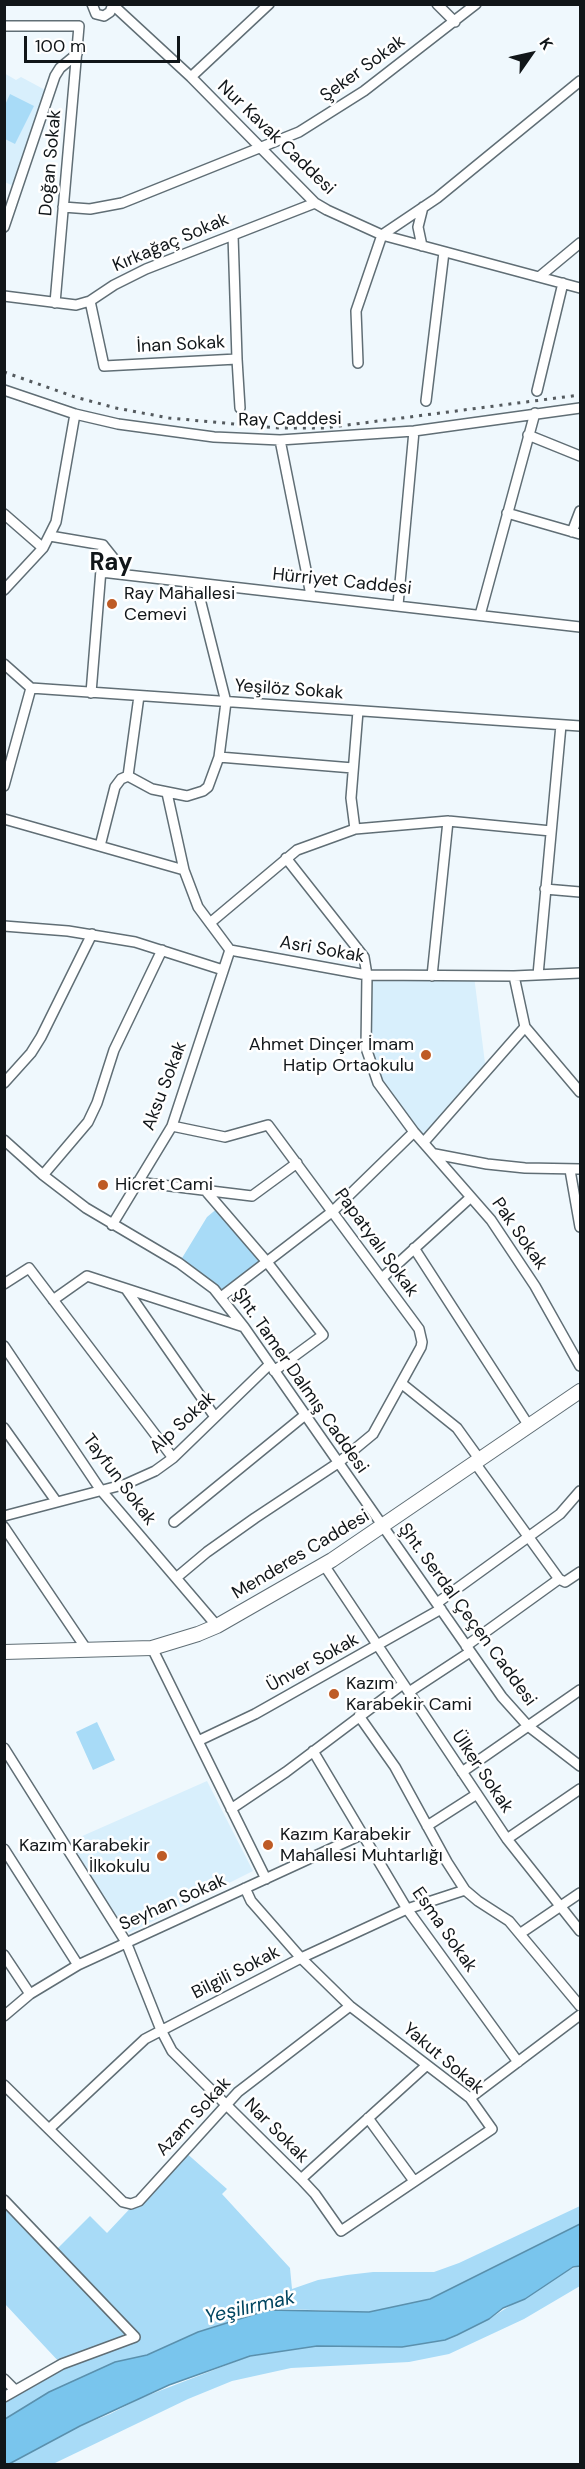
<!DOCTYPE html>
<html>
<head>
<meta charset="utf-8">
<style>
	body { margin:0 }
	#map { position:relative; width:585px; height:2469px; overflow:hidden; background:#eff8fd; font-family:"DM Sans",sans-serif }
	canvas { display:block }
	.frame { position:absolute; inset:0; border:6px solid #111619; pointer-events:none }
	.north { position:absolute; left:501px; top:24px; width:60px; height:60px; -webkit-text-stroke:4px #fff; paint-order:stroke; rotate:56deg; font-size:16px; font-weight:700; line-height:24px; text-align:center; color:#111619 }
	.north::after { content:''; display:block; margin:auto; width:21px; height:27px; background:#111619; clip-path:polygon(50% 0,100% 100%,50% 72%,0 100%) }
	.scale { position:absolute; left:24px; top:36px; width:156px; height:27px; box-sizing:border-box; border:3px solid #111619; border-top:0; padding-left:8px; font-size:18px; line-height:21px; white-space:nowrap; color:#111619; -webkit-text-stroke:4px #fff; paint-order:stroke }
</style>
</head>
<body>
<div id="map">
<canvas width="585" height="2469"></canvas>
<div class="frame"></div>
<div class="north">K</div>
<div class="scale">100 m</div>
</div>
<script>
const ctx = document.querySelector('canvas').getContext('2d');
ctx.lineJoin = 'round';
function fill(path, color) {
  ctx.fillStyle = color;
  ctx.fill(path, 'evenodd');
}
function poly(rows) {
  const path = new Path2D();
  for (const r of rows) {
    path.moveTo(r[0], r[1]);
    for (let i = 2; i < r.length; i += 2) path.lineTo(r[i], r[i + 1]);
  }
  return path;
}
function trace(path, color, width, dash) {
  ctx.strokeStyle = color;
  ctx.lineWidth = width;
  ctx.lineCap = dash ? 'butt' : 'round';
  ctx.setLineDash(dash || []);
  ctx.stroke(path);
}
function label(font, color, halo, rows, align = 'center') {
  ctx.font = font + ' "DM Sans",sans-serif';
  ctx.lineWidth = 5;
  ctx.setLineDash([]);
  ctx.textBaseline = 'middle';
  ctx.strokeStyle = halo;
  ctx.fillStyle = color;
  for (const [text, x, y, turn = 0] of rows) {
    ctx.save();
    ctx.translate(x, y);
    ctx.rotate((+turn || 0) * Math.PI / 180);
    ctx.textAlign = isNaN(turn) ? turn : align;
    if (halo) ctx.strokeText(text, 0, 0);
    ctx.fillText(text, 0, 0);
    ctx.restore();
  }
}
const built = poly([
	[4,73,16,80,21,77,49,92,17,188,5,182],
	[367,975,474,976,486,1071,424,1142,414,1132,369,1061],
	[207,1781,253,1871,129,1933,95,1885,71,1841]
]);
const green = poly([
	[10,94,34,106,15,144,5,139,5,105],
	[219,1207,267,1262,221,1297,179,1263,207,1217],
	[97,1722,115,1760,93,1770,76,1732],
	[184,2151,227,2189,222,2194,290,2268,292,2289,318,2280,347,2275,373,2272,434,2272,459,2263,580,2206,580,2224,430,2299,369,2312,283,2309,259,2312,198,2332,147,2355,115,2362,49,2392,5,2419,5,2397,61,2364,5,2304,4,2200,55,2251,90,2216,107,2233],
	[580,2266,580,2286,524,2319,449,2354,409,2362,291,2368,232,2381,188,2399,53,2464,9,2464,80,2426,110,2414,141,2398,250,2356,317,2346,402,2347,445,2340,489,2319,565,2271]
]);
const water = poly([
	[580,2224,580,2266,573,2267,525,2299,503,2308,489,2319,457,2335,445,2340,402,2347,317,2346,250,2356,169,2385,80,2426,9,2464,5,2464,5,2419,49,2392,115,2362,147,2355,198,2332,268,2310,369,2312,430,2299,580,2224]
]);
const street = poly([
	[92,4,96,14,104,16,110,12,113,4],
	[437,4,455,22],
	[113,5,191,77,315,203,327,210,382,235,580,288],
	[4,26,79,26],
	[191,77,269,4],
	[63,207,90,209,122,203,299,132,364,91,476,4],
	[4,227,55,76,60,68,77,54],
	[422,246,418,227,423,207],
	[539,277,580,243],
	[4,296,76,305,90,301,114,285,146,269,315,203],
	[90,301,104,366,237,359,233,235],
	[55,303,79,26],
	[237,359,240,408],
	[358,363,356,311,382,235,437,198,580,81],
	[4,390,75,414,118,424,214,437,280,440,414,431,580,408],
	[537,391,563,283],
	[426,401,444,252],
	[528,435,580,456],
	[280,440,311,595],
	[507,513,580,534],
	[4,514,43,548],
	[572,532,580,511],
	[50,536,103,545,127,575],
	[101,572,580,627],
	[4,590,43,548,56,522,75,414],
	[398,605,414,431],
	[480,615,535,413],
	[4,664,31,688,580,726],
	[91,693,103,545],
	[219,757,353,768],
	[128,776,152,789,187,796,203,791,208,787,219,757,226,702,196,583],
	[4,786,31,688],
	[167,793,184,870,198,907,230,950,367,975,514,976,580,973],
	[4,819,184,870],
	[355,829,351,798,358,711],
	[100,846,115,787,121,779,128,776,139,696],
	[286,858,364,957,367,975,366,1048,378,1083,414,1132,491,1220,535,1286,580,1366],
	[545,889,580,892],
	[210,923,297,850,355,829,448,821,551,831],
	[4,926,68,931,135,942,223,970],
	[538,975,561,725],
	[432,976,448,821],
	[525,1027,580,1092],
	[4,1083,31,1053,41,1037,92,934],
	[172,1126,225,1137,268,1125,419,1329,422,1342,421,1347,373,1434,338,1463,255,1518,207,1552,176,1578],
	[4,1140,43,1175,86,1208,179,1263,214,1289,244,1327,502,1697,528,1726,580,1766],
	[424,1142,525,1027,514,976],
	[435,1154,487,1164,525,1168,580,1169],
	[570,1170,580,1227],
	[43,1175,88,1122,97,1103,114,1050,162,950],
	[137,1182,252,1196,297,1163],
	[205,1190,267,1262,323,1335,274,1371],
	[112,1225,172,1126,230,950],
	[414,1248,529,1426],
	[382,1278,471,1197],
	[4,1284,29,1268,173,1458],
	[126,1289,215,1417],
	[221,1297,333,1211,414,1132],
	[53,1300,87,1276,244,1327],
	[4,1346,100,1489,217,1626],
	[401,1383,457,1428,480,1460],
	[4,1428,56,1501],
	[475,1463,559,1579],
	[4,1516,126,1484,155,1471,173,1458,269,1365],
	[174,1522,305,1415],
	[4,1527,87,1650],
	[324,1565,507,1839,580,1931],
	[437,1603,560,1514,580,1491],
	[466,1646,559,1579,565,1582,580,1572],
	[152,1648,266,1879],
	[409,1692,470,1652],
	[359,1716,395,1767,447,1862,465,1890,478,1901,509,1921,580,2006],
	[198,1741,255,1714,441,1609],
	[4,1748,126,1942,161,2030,172,2051,301,2179,315,2194,341,2231,492,2129,470,2098,350,2006,301,1958,251,1901,245,1888],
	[313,1751,407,1909,518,2062],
	[462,1772,580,1690],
	[231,1809,286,1772,403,1684],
	[427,1826,477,1794],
	[507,1839,580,1789],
	[4,1849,78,1965],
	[521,1933,580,1893],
	[4,1955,30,1994],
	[4,2016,30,1994,78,1965,363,1834],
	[4,2085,123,2202,131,2204,139,2201,238,2092,350,2006],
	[470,2098,580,2015],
	[368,2118,414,2181],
	[49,2129,145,2039,301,1958,407,1909,465,1890],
	[301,2179,427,2065],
	[4,2200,135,2337,62,2364,4,2397],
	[4,2379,15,2390]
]);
const secondary = poly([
	[4,1652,152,1648,198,1634,217,1626,332,1560,580,1391]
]);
const rail = poly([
	[4,372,75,397,116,408,169,418,279,428,324,428,580,395]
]);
const markers = [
	[112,604,6,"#be5b25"],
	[426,1055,6,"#be5b25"],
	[103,1185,6,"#be5b25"],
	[334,1694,6,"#be5b25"],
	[268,1845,6,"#be5b25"],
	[162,1856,6,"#be5b25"]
];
const streetNames = [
	["Şeker Sokak",363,69,-36],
	["Nur Kavak Caddesi",276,138,44],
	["Doğan Sokak",51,163,-85],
	["Kırkağaç Sokak",171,243,-23],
	["İnan Sokak",181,345,-3],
	["Ray Caddesi",290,420,-1],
	["Hürriyet Caddesi",342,582,6],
	["Yeşilöz Sokak",289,690,4],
	["Asri Sokak",322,950,10],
	["Aksu Sokak",165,1086,-69],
	["Pak Sokak",519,1234,55],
	["Papatyalı Sokak",376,1243,54],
	["Şht. Tamer Dalmış Caddesi",300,1381,55],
	["Alp Sokak",183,1423,-43],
	["Tayfun Sokak",119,1480,53],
	["Menderes Caddesi",301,1555,-31],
	["Şht. Serdal Çeçen Caddesi",467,1615,54],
	["Ünver Sokak",313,1663,-29],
	["Ülker Sokak",482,1772,56],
	["Seyhan Sokak",173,1903,-24],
	["Esma Sokak",444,1930,55],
	["Bilgili Sokak",236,1973,-27],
	["Yakut Sokak",443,2059,40],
	["Azam Sokak",194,2117,-47],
	["Nar Sokak",276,2131,45]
];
const poiNames = [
	["Ray Mahallesi",124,594],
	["Cemevi",124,615],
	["Ahmet Dinçer İmam",414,1045,"right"],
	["Hatip Ortaokulu",414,1066,"right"],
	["Hicret Cami",115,1185],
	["Kazım",346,1684],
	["Karabekir Cami",346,1705],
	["Kazım Karabekir",280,1835],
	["Mahallesi Muhtarlığı",280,1856],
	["Kazım Karabekir",150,1846,"right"],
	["İlkokulu",150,1867,"right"]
];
const waterNames = [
	["Yeşilırmak",250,2308,-13]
];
const districtNames = [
	["Ray",111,564]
];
fill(built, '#d8effc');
fill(green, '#a8dbf7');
fill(water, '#79c5ed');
trace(water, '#5a90ad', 1.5);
trace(street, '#606e75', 12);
trace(secondary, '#606e75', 16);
trace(street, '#fff', 9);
trace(secondary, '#fff', 14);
trace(rail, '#545a5e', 3, [3, 6]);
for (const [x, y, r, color] of markers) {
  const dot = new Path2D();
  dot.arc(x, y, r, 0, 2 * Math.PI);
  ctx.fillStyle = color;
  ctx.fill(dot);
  trace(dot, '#fff', 2);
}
label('18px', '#111619', '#fff', streetNames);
label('18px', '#111619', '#fff', poiNames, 'left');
label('italic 20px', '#014560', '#fff', waterNames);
label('bold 24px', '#111619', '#fff', districtNames);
</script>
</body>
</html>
